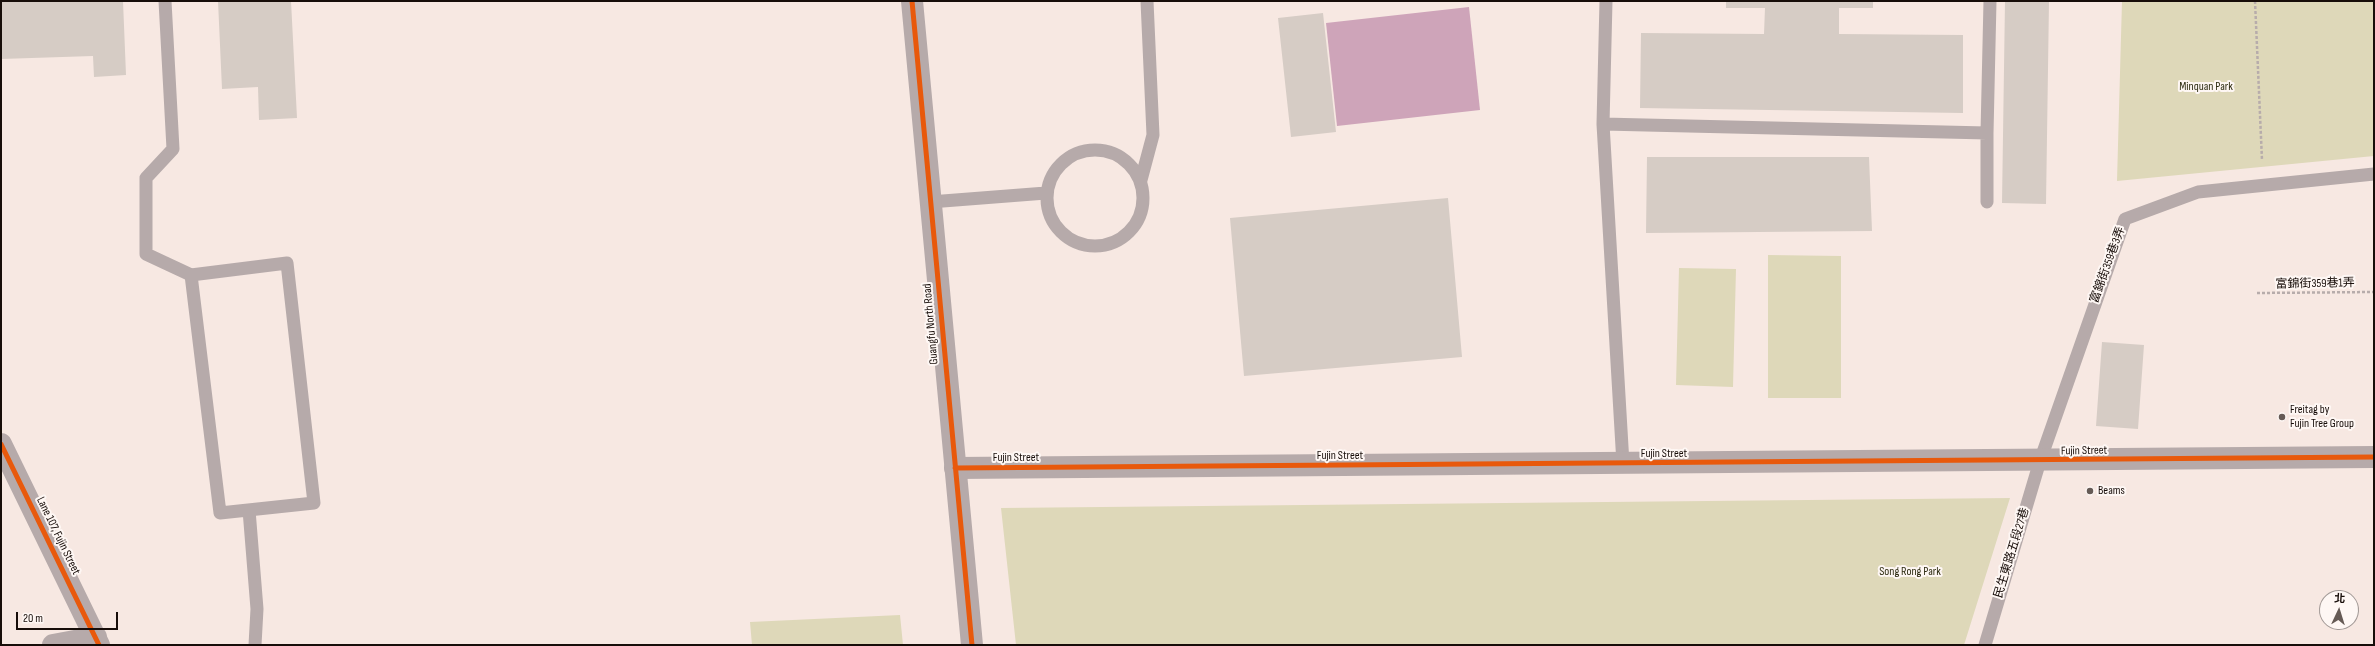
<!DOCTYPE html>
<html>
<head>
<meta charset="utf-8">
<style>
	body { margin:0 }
	#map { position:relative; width:2375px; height:646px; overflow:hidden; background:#f7e8e2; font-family:"Sofia Sans Condensed","Noto Sans TC",sans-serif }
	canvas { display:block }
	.frame { position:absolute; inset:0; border:2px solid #170d09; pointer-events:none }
	.north { position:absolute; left:2319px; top:590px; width:40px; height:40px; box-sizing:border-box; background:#fef7f4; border:1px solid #a29996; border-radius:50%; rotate:4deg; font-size:11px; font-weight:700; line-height:16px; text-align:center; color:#170d09 }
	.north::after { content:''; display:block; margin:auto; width:14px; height:18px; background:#655a55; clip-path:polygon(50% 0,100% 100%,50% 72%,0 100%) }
	.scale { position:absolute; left:16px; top:612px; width:102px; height:18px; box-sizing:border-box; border:2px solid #170d09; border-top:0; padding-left:5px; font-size:12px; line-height:14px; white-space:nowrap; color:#170d09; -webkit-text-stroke:3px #fef7f4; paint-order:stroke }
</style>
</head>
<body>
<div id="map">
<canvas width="2375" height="646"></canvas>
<div class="frame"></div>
<div class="north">北</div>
<div class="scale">20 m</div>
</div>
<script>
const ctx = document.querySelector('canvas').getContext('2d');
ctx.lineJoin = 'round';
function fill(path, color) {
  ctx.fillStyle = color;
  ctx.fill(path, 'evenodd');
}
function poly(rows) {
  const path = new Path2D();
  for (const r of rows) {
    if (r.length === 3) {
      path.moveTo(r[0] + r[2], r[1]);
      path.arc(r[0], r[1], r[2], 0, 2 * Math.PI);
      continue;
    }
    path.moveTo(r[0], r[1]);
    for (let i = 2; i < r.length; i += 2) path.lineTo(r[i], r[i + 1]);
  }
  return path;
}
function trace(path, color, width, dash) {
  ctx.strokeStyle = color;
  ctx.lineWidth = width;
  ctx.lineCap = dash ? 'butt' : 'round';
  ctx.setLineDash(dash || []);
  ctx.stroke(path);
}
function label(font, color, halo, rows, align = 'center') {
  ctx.font = font + ' "Sofia Sans Condensed","Noto Sans TC",sans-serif';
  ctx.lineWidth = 4;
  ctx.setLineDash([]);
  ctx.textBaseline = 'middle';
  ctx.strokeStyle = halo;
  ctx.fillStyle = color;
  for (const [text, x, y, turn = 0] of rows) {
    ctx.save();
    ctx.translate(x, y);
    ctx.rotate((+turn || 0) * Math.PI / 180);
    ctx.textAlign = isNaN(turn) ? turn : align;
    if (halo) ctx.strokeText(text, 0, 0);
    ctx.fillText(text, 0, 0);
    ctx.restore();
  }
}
const green = poly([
	[2122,1,2374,1,2374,156,2117,181],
	[1768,255,1841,256,1841,398,1768,398],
	[1679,268,1736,269,1733,387,1676,385],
	[2010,498,1964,645,1016,645,1001,508],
	[900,615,903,645,752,645,750,622]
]);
const water = poly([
	[1469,7,1480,110,1337,126,1326,23]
]);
const building = poly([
	[1,1,123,1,126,75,94,77,93,56,1,59],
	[218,1,291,1,297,118,259,120,258,87,222,89],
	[1726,1,1873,1,1873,8,1839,8,1839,34,1963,35,1963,113,1640,108,1641,33,1764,34,1765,8,1726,8],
	[2005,1,2049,1,2046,204,2002,203],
	[1323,13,1336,132,1291,137,1278,18],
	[1647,157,1869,157,1872,231,1646,233],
	[1448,198,1462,357,1244,376,1230,218],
	[2102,342,2144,345,2138,429,2096,426]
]);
const path = poly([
	[2255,1,2262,160],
	[2257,293,2374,292]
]);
const service = poly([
	[165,1,173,149,146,178,146,254,191,275,287,263,314,503,220,513,191,275],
	[1606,1,1603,124,1623,464],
	[1603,124,1987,133,1990,1],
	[1095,198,48],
	[1141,180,1153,135,1147,1],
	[930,202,1046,193],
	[1987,202,1987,133],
	[249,510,257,609,255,645],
	[1985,645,2040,461,2125,219,2198,192,2374,174]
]);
const minor = poly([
	[1,444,99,645],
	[955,468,2374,457],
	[53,645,96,637]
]);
const tertiary = poly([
	[912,1,972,645]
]);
const cycleway = poly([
	[912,1,972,645],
	[1,444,99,645],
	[955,468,2374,457]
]);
const markers = [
	[2282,417,4,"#655a55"],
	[2090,491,4,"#655a55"]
];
const parkNames = [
	["Minquan Park",2206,87],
	["Song Rong Park",1910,572]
];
const streetNames = [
	["富錦街359巷3弄",2108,265,-70],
	["富錦街359巷1弄",2315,284,-1],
	["Guangfu North Road",931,324,-95],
	["Fujin Street",2084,451,-1],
	["Fujin Street",1664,454],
	["Fujin Street",1340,456],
	["Fujin Street",1016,458],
	["Lane 107, Fujin Street",58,536,64],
	["民生東路五段27巷",2012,553,-73]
];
const poiNames = [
	["Freitag by",2290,410],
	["Fujin Tree Group",2290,424],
	["Beams",2098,491]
];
fill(green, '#ded8b9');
fill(water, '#cea4b9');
fill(building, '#d6ccc5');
trace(path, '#b7acab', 2.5, [3, 2]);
trace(service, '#b6aaaa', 13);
trace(minor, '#b6aaaa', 22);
trace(tertiary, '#b6aaaa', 22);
trace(cycleway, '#e8590c', 5);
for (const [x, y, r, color] of markers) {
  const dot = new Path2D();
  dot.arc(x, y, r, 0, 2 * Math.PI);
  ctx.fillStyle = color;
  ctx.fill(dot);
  trace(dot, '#fef7f4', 1.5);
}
label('12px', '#2c2b10', '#fef7f4', parkNames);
label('12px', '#170d09', '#fef7f4', streetNames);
label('12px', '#170d09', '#fef7f4', poiNames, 'left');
</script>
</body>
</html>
